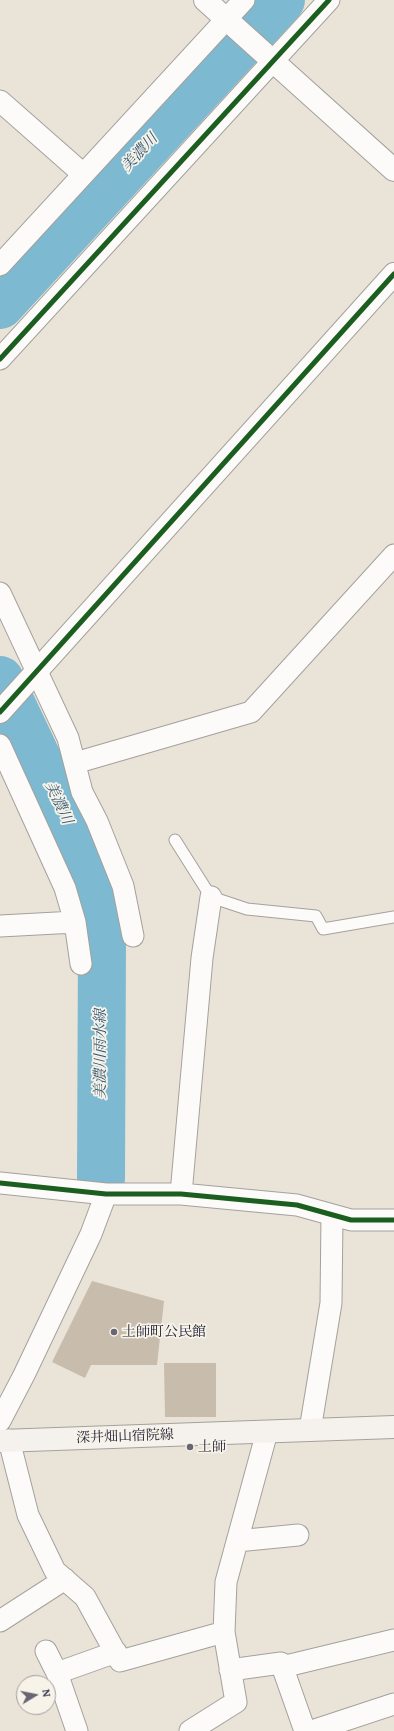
<!DOCTYPE html>
<html>
<head>
<meta charset="utf-8">
<style>
	body { margin:0 }
	#map { position:relative; width:394px; height:1731px; overflow:hidden; background:#eae4d8; font-family:"Gentium Book Plus",serif }
	canvas { display:block }
	.north { position:absolute; left:16px; top:1675px; width:40px; height:40px; box-sizing:border-box; background:#f7f3e8; border:1px solid #a29fa3; border-radius:50%; rotate:80deg; font-size:11px; font-weight:700; line-height:16px; text-align:center; color:#22223b }
	.north::after { content:''; display:block; margin:auto; width:14px; height:18px; background:#686672; clip-path:polygon(50% 0,100% 100%,50% 72%,0 100%) }
</style>
</head>
<body>
<div id="map">
<canvas width="394" height="1731"></canvas>
<div class="north">N</div>
</div>
<script>
const ctx = document.querySelector('canvas').getContext('2d');
ctx.lineJoin = 'round';
function poly(rows) {
  const path = new Path2D();
  for (const r of rows) {
    path.moveTo(r[0], r[1]);
    for (let i = 2; i < r.length; i += 2) path.lineTo(r[i], r[i + 1]);
  }
  return path;
}
function trace(path, color, width, dash) {
  ctx.strokeStyle = color;
  ctx.lineWidth = width;
  ctx.lineCap = dash ? 'butt' : 'round';
  ctx.setLineDash(dash || []);
  ctx.stroke(path);
}
function fill(path, color) {
  ctx.fillStyle = color;
  ctx.fill(path, 'evenodd');
}
function label(font, color, halo, rows, align = 'center') {
  ctx.font = font + ' "Gentium Book Plus","Noto Serif JP",serif';
  ctx.lineWidth = 3.5;
  ctx.setLineDash([]);
  ctx.textBaseline = 'middle';
  ctx.strokeStyle = halo;
  ctx.fillStyle = color;
  for (const [text, x, y, turn = 0] of rows) {
    ctx.save();
    ctx.translate(x, y);
    ctx.rotate((+turn || 0) * Math.PI / 180);
    ctx.textAlign = isNaN(turn) ? turn : align;
    if (halo) ctx.strokeText(text, 0, 0);
    ctx.fillText(text, 0, 0);
    ctx.restore();
  }
}
const river = poly([
	[0,305,281,0],
	[0,680,89,868,95,887,102,939,101,1179]
]);
const building = poly([
	[92,1281,164,1301,157,1365,91,1365,85,1378,52,1362],
	[164,1363,216,1363,216,1417,165,1417]
]);
const service = poly([
	[175,840,211,897,247,909,316,916,323,929,394,917]
]);
const minor = poly([
	[0,101,83,174],
	[0,265,244,0],
	[0,359,329,0],
	[0,593,68,738,82,792,97,821,123,886,133,936],
	[0,745,65,888,75,922,81,964],
	[75,763,251,712,394,555],
	[0,926,75,922],
	[0,1183,106,1194,181,1194,297,1205,351,1220,394,1220],
	[181,1194,202,958,211,897],
	[0,1421,24,1375,91,1234,106,1194],
	[310,1430,331,1303,332,1215],
	[9,1440,28,1515,55,1571,85,1597,120,1661,224,1632],
	[237,1541,298,1535],
	[0,1621,65,1579],
	[46,1651,57,1673,77,1731],
	[282,1667,394,1640],
	[230,1670,281,1663,305,1731],
	[57,1673,116,1652],
	[190,1731,236,1702,224,1632,226,1582,267,1432],
	[312,1731,394,1704]
]);
const tertiary = poly([
	[205,0,394,170],
	[0,712,394,274]
]);
const secondary = poly([
	[0,1441,394,1427]
]);
const cycleway = poly([
	[0,359,329,0],
	[0,712,394,274],
	[0,1183,106,1194,181,1194,297,1205,351,1220,394,1220]
]);
const markers = [
	[114,1332,4,"#686672"],
	[190,1447,4,"#686672"]
];
const poiNames = [
	["土師町公民館",122,1332],
	["土師",198,1447]
];
const streetNames = [
	["深井畑山宿院線",125,1437,-2]
];
const waterNames = [
	["美濃川",140,153,-47],
	["美濃川",58,803,65],
	["美濃川雨水線",101,1054,-90]
];
trace(river, '#7db9d0', 48);
fill(building, '#c8bdad');
trace(service, '#a4a19d', 13);
trace(minor, '#a4a19d', 23);
trace(tertiary, '#a4a19d', 24);
trace(secondary, '#a4a19d', 24);
trace(service, '#fcfbf9', 11);
trace(minor, '#fcfbf9', 21);
trace(tertiary, '#fcfbf9', 22);
trace(secondary, '#f5f2ee', 22);
trace(cycleway, '#1b5e20', 5);
for (const [x, y, r, color] of markers) {
  const dot = new Path2D();
  dot.arc(x, y, r, 0, 2 * Math.PI);
  ctx.fillStyle = color;
  ctx.fill(dot);
  trace(dot, '#f7f3e8', 1.5);
}
label('14px', '#22223b', '#f7f3e8', poiNames, 'left');
label('14px', '#22223b', '#f7f3e8', streetNames);
label('italic 15px', '#345775', '#f7f3e8', waterNames);
</script>
</body>
</html>
